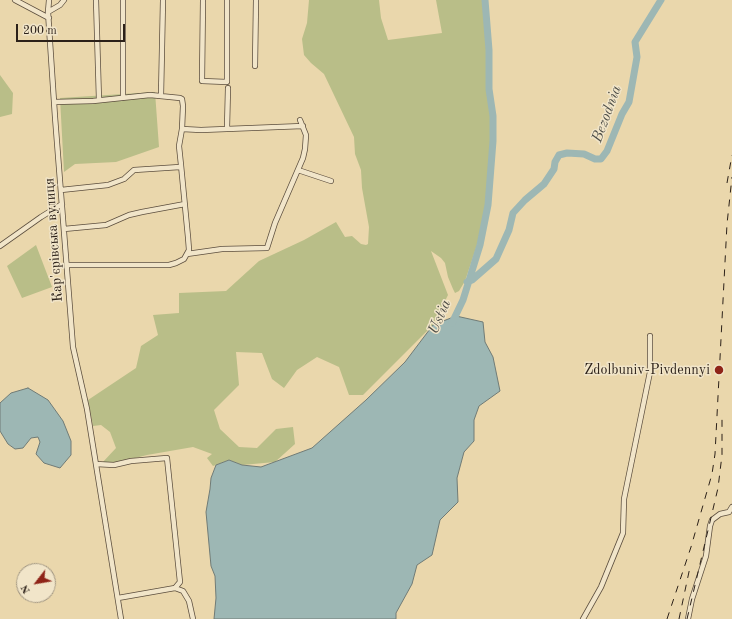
<!DOCTYPE html>
<html>
<head>
<meta charset="utf-8">
<style>
	body { margin:0 }
	#map { position:relative; width:732px; height:619px; overflow:hidden; background:#ead7ac; font-family:"Old Standard TT",serif }
	canvas { display:block }
	.north { position:absolute; left:16px; top:563px; width:40px; height:40px; box-sizing:border-box; background:#f1e5c9; border:1px solid #a29783; border-radius:50%; rotate:239deg; font-size:11px; font-weight:700; line-height:16px; text-align:center; color:#2c2119 }
	.north::after { content:''; display:block; margin:auto; width:14px; height:18px; background:#8f2418; clip-path:polygon(50% 0,100% 100%,50% 72%,0 100%) }
	.scale { position:absolute; left:16px; top:24px; width:109px; height:18px; box-sizing:border-box; border:2px solid #2c2119; border-top:0; padding-left:5px; font-size:12px; line-height:14px; white-space:nowrap; color:#2c2119; -webkit-text-stroke:3px #f1e5c9; paint-order:stroke }
</style>
</head>
<body>
<div id="map">
<canvas width="732" height="619"></canvas>
<div class="north">N</div>
<div class="scale">200 m</div>
</div>
<script>
const ctx = document.querySelector('canvas').getContext('2d');
ctx.lineJoin = 'round';
function fill(path, color) {
  ctx.fillStyle = color;
  ctx.fill(path, 'evenodd');
}
function poly(rows) {
  const path = new Path2D();
  for (const r of rows) {
    path.moveTo(r[0], r[1]);
    for (let i = 2; i < r.length; i += 2) path.lineTo(r[i], r[i + 1]);
  }
  return path;
}
function trace(path, color, width, dash) {
  ctx.strokeStyle = color;
  ctx.lineWidth = width;
  ctx.lineCap = dash ? 'butt' : 'round';
  ctx.setLineDash(dash || []);
  ctx.stroke(path);
}
function label(font, color, halo, rows, align = 'center') {
  ctx.font = font + ' "Old Standard TT",serif';
  ctx.lineWidth = 3;
  ctx.setLineDash([]);
  ctx.textBaseline = 'middle';
  ctx.strokeStyle = halo;
  ctx.fillStyle = color;
  for (const [text, x, y, turn = 0] of rows) {
    ctx.save();
    ctx.translate(x, y);
    ctx.rotate((+turn || 0) * Math.PI / 180);
    ctx.textAlign = isNaN(turn) ? turn : align;
    if (halo) ctx.strokeText(text, 0, 0);
    ctx.fillText(text, 0, 0);
    ctx.restore();
  }
}
const green = poly([
	[309,0,379,0,381,18,388,40,442,33,436,0,484,0,485,11,488,90,492,116,492,142,485,207,477,245,465,281,459,291,455,293,453,289,448,277,445,263,441,258,431,251,448,295,433,325,363,395,349,395,339,367,317,357,297,370,284,388,272,379,262,353,236,352,239,385,214,410,220,429,239,447,257,448,276,429,293,427,295,444,275,462,242,465,229,460,213,466,207,458,212,454,193,447,147,455,112,464,102,463,116,448,110,432,101,425,93,426,88,400,136,368,141,346,158,335,153,315,179,313,179,293,226,291,259,261,304,240,336,222,345,237,352,236,361,244,366,245,368,244,369,227,362,188,361,170,355,154,354,137,324,74,311,63,304,55,302,39,307,23],
	[0,75,13,93,12,114,0,117],
	[155,92,159,147,116,162,75,164,64,172,60,98],
	[36,245,52,287,22,298,7,266]
]);
const water = poly([
	[456,316,483,322,485,342,493,357,500,391,479,406,474,420,474,441,464,452,457,478,458,502,440,520,432,555,417,565,412,584,396,613,396,619,214,619,216,598,215,576,211,566,206,512,210,489,211,478,216,465,229,460,242,465,261,467,312,448,366,400,405,362,433,325,456,316],
	[28,388,48,400,63,421,71,441,71,455,60,468,44,463,36,454,40,442,38,437,31,438,23,448,15,449,8,444,0,431,0,403,11,393,28,388]
]);
const river = poly([
	[467,282,472,280,496,259,509,230,513,213,525,200,544,184,554,169,555,162,559,155,567,153,584,154,595,159,601,159,607,151,622,114,629,102,637,57,635,42,661,0],
	[452,323,463,300,480,245,488,205,493,141,493,116,489,89,489,50,485,0]
]);
const minor = poly([
	[15,0,49,18],
	[49,0,48,12,55,117,73,347,87,409,121,619],
	[96,0,99,100],
	[203,0,202,81,227,82,227,0],
	[48,12,60,5,64,0],
	[255,66,256,0],
	[161,96,163,0],
	[123,98,123,0],
	[54,102,93,101,150,95,180,98,182,99,183,106,182,129,201,130,303,126],
	[227,128,228,88],
	[298,170,331,181],
	[61,190,108,185,124,179,134,170,180,167,181,165,179,146,182,129],
	[64,229,106,225,129,215,142,212,185,204],
	[0,246,41,217,62,204],
	[187,254,222,249,267,248,275,223,303,158,305,149,306,135,300,120],
	[67,265,169,265,176,263,184,259,189,250,188,237,181,165],
	[96,464,114,465,131,461,167,458,180,582,175,588,118,598],
	[175,588,183,591,189,601,193,619],
	[583,619,601,587,623,533,624,499,650,372,650,336],
	[688,619,692,599,706,556,710,526,712,520,720,514,729,512,732,507]
]);
const rail = poly([
	[727,183,732,155],
	[667,619,691,547,712,474,715,454,727,224,732,177],
	[679,619,690,567],
	[687,619,718,488,722,455,722,415]
]);
const markers = [
	[719,370,5,"#8f2418"]
];
const streetNames = [
	["Кар'єрівська вулиця",54,240,-94]
];
const poiNames = [
	["Zdolbuniv-Pivdennyi",710,370]
];
const waterNames = [
	["Bezodnia",607,114,-70],
	["Ustia",440,317,-67]
];
fill(green, '#b9be88');
fill(water, '#9db7b4');
trace(water, '#707b76', 1);
trace(river, '#9db7b4', 7);
trace(minor, '#5c4e3e', 6);
trace(minor, '#f1e5c9', 4.5);
trace(rail, '#2c2119', 1, [7, 7]);
for (const [x, y, r, color] of markers) {
  const dot = new Path2D();
  dot.arc(x, y, r, 0, 2 * Math.PI);
  ctx.fillStyle = color;
  ctx.fill(dot);
  trace(dot, '#f1e5c9', 1.5);
}
label('14px', '#2c2119', '#f1e5c9', streetNames);
label('14px', '#2c2119', '#f1e5c9', poiNames, 'right');
label('italic 15px', '#4e4e48', '#f1e5c9', waterNames);
</script>
</body>
</html>
